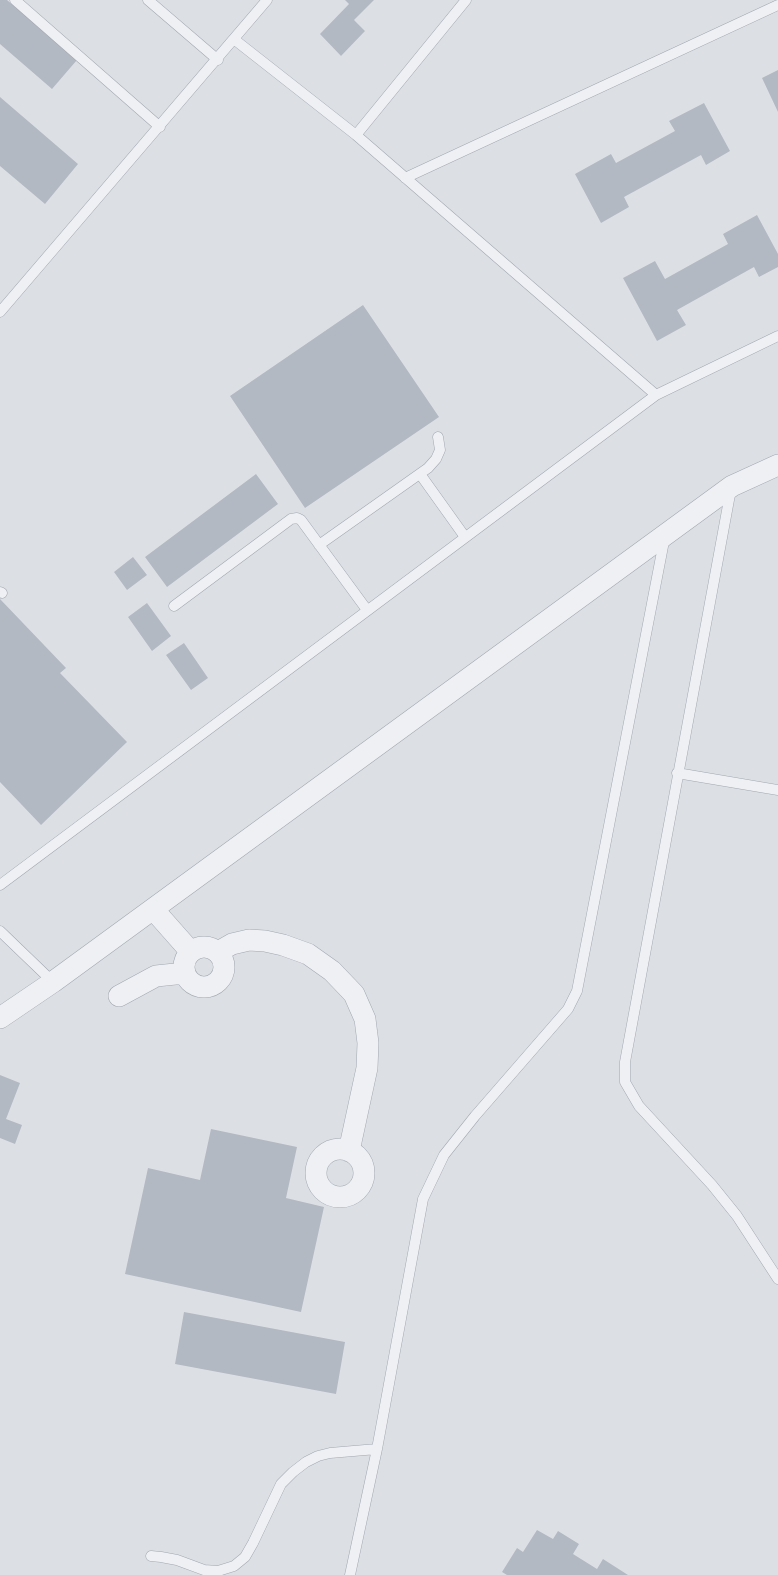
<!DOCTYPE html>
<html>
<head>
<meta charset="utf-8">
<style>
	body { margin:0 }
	canvas { display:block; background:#dce0e5 }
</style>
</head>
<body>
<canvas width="778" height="1575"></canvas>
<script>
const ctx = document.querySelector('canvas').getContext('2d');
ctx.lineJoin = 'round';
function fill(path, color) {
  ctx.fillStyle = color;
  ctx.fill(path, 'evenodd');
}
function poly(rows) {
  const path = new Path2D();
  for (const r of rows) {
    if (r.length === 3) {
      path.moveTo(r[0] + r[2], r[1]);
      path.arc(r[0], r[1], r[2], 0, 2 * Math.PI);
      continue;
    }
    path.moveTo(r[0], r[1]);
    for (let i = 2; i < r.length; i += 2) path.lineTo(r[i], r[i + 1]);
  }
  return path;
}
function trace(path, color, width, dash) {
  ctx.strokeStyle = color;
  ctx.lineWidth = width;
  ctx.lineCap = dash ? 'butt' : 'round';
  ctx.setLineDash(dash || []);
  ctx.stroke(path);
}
const building = poly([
	[0,0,7,0,77,60,52,89,0,44],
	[345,0,374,0,354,20,365,31,341,56,320,34,349,4],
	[778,70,778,112,762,78],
	[0,97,78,164,45,204,0,166],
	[704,103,730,151,706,165,701,155,624,197,629,207,601,223,575,174,611,154,616,163,675,131,669,121],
	[757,215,778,254,778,267,759,277,754,267,677,310,686,325,657,341,623,278,655,261,665,279,728,244,723,234],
	[363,305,439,417,305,508,230,396],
	[256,474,278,504,167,587,145,557],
	[133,557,147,575,127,590,114,572],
	[0,599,66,668,60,673,127,742,41,825,0,782],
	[147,603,171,636,152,651,128,617],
	[184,643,208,678,191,690,166,655],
	[0,1075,20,1083,6,1119,22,1125,15,1144,0,1138],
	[211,1129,297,1147,286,1198,324,1207,301,1312,125,1274,148,1168,200,1180],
	[184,1312,345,1342,336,1394,175,1364],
	[537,1530,553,1539,558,1531,579,1544,573,1554,597,1569,603,1559,628,1575,507,1575,502,1572,517,1548,523,1552]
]);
const lane = poly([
	[15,0,160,127],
	[148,0,218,60],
	[235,40,356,135,656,395],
	[356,135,466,0],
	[405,178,778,5],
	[0,312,267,0],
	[420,474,465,537],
	[731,489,625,1062,625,1082,639,1106,712,1185,737,1216,778,1279],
	[319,545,428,468,436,459,440,450,438,437],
	[0,592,2,593],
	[174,606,291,519,297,518,301,520,367,610],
	[677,773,778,790],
	[0,885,656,395,778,336],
	[0,931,53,982],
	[151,1556,161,1557,177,1560,204,1570,218,1571,234,1566,245,1557,253,1543,281,1484,293,1472,306,1462,318,1456,330,1453,377,1449],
	[350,1575,377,1449,423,1199,444,1155,475,1116,568,1009,577,991,665,536]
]);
const street = poly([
	[153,909,191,952],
	[204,967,20],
	[218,952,232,944,249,940,265,941,283,945,308,954,332,971,354,994,365,1019,368,1043,367,1068,349,1151],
	[119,996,156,976,185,973],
	[0,1018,53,982,732,486,778,465],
	[340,1173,24]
]);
fill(building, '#b3b9c2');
trace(lane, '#a2a7af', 11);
trace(street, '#a2a7af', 22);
trace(lane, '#eef0f4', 10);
trace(street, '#eef0f4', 21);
</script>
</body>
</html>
